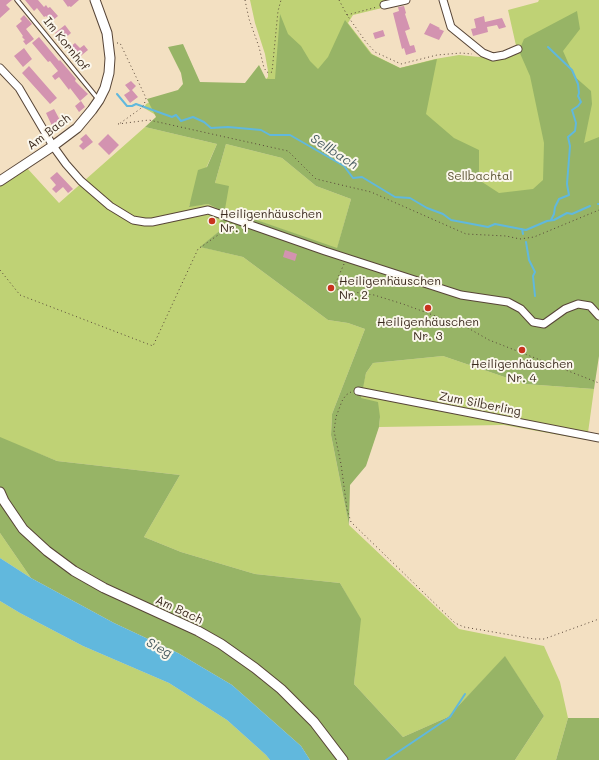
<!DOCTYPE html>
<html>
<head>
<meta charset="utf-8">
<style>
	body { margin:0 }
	canvas { display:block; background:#f3e0c2 }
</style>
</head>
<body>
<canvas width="599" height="760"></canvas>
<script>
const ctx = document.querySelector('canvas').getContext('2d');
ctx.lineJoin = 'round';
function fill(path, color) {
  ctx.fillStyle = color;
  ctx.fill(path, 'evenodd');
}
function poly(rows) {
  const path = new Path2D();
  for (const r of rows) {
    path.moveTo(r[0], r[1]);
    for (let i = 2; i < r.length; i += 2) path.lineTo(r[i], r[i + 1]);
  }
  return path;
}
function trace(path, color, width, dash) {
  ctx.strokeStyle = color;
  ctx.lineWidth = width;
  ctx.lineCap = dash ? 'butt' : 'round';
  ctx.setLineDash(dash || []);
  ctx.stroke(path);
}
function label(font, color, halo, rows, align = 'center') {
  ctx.font = font + ' Mali,sans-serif';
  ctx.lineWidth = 4;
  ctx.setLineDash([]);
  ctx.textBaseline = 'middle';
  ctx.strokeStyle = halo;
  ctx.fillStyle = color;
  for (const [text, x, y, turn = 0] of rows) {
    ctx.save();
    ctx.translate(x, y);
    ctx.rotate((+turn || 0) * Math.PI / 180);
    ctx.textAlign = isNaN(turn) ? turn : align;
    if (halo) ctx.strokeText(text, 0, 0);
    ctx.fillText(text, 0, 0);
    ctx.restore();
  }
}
const green = poly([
	[250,0,397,0,382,8,353,15,348,23,372,54,400,68,435,59,459,55,490,58,517,50,508,10,538,2,539,0,599,0,599,314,359,194,286,149,171,124,144,108,146,104,152,101,263,82,268,77,268,71,265,54,255,23],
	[145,127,217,144,189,206,208,204,228,214,223,228,201,247,243,257,328,320,348,323,365,329,332,414,331,435,349,525,459,629,544,646,560,682,568,718,556,760,515,760,544,716,505,657,448,717,403,737,354,684,360,619,340,583,255,574,181,552,144,537,180,475,57,461,0,438,0,186,27,168,59,203],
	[226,144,282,158,316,186,351,199,337,249,225,209,215,183],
	[443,356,525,384,594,389,587,440,504,425,379,427,380,417,360,398,366,373,373,363],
	[0,533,31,578,0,558],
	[0,601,20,613,83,646,169,683,227,720,266,755,270,760,0,760]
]);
const forest = poly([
	[577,11,580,29,563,51,574,76,591,91,592,104,584,143,599,137,599,356,594,389,525,384,443,356,373,363,366,373,361,398,378,402,380,417,379,427,366,466,350,485,349,525,331,435,332,414,365,329,348,323,328,320,243,257,200,247,223,228,219,222,228,214,208,204,189,207,198,170,207,167,217,144,145,127,156,117,147,99,178,90,183,84,181,73,168,47,183,44,200,82,245,83,259,65,266,79,275,79,280,14,288,34,301,46,310,61,318,69,328,57,345,20,371,54,400,68,437,59,426,114,454,138,479,150,479,180,499,193,533,189,543,180,544,143,530,76,519,51,524,39],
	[226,144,282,158,316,186,351,199,337,248,225,209,229,186,215,183],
	[0,437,57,461,180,475,144,537,181,552,255,574,340,583,361,619,354,684,403,737,448,717,505,656,544,716,515,760,310,760,301,746,232,685,178,653,114,623,31,578,0,533],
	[568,718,599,718,599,760,556,760]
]);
const water = poly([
	[0,558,31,578,114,623,178,653,232,685,301,746,310,760,270,760,266,755,227,720,169,683,83,646,20,613,0,601]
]);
const stream = poly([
	[548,47,572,70,578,84,579,93,578,96,581,102,578,106,572,110,576,123,575,131,568,137,570,146,567,184,569,195,559,199,555,207,554,214,551,220],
	[117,94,127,106,132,106,136,104,172,117,176,115,181,121,193,117,204,122,211,128,228,127,261,130,270,135,290,135,344,166,353,178,362,177,395,197,410,198,427,208,443,214,451,220,488,227,495,224,526,230,547,221,554,220,567,213,572,214,590,206],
	[598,204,599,204],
	[522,229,523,234],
	[526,242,529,260,535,272,533,276,535,296],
	[386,760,450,717,465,694]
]);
const building = poly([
	[0,0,12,0,6,5,10,9,0,18],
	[25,0,38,0,44,7,46,5,48,8,50,7,58,16,51,22,46,16,44,17,37,8,34,11],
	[63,0,79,0,71,7,69,6,68,7],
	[404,6,406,13,405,14,410,29,405,31,410,46,414,45,416,52,406,55,404,48,402,49,393,13,399,11,398,7],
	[24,15,32,24,26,29,34,39,26,45,23,41,25,40,22,37,23,36,16,26,22,21,20,19],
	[484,16,485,22,502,18,506,27,499,29,497,25,487,27,488,32,473,36,471,29,476,28,474,19],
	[430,23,440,28,439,29,444,31,439,40,424,34],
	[65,25,71,33,62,41,55,33],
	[383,30,385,36,375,39,373,33],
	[39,37,59,61,60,60,76,79,75,81,88,94,80,101,70,88,69,90,59,77,55,80,52,76,58,71,50,61,48,62,32,43],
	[75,43,80,48,84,45,88,50,77,59,68,49],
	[24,48,32,59,23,67,14,56],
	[29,66,57,98,50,104,22,73],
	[131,81,136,86,132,90,138,97,130,103,124,95,130,91,125,85],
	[81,101,85,107,79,112,75,106],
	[54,109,62,124,53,128,46,113],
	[86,134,93,142,83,150,79,146,83,142,80,139],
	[108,134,119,145,109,155,98,144],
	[57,172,73,189,68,193,63,187,56,193,52,189,56,185,50,178],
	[285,250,297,254,295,261,283,257]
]);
const path = poly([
	[245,0,249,19,259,47,264,68,267,72,269,73,272,72,278,11,281,0],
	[339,0,347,15,366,42,375,52,401,64,437,55,461,53,472,54],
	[347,15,377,7],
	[117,43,120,43,146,98,144,105,140,109,119,124],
	[118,124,149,120,288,151,316,179,371,192,466,234,506,236,520,239,534,237,599,210],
	[344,264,333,289,374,295,403,304,468,328,489,340,599,383],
	[0,270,20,295,153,346,198,249,231,226],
	[351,392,346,395,342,401,336,417,334,431,341,464,347,509,351,522,455,623,464,627,534,639,544,639,599,619]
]);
const service = poly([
	[17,0,98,99]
]);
const minor = poly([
	[443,0,451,27,483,53,493,57,504,55,518,49],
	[384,5,406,0],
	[0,68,19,88,53,146,66,164,81,181,110,206,133,220,145,222,152,222,208,210,325,251,461,295,508,302,521,309,533,322,544,324,565,309,578,304,590,306,599,316],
	[358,391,599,438]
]);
const tertiary = poly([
	[0,181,53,146,77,128,92,110,99,100,105,88,109,73,110,58,107,33,95,0],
	[0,492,4,501,23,529,47,551,74,571,104,588,198,631,221,644,255,668,281,689,314,722,343,760]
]);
const markers = [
	[212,221,4,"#c8321e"],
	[331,288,4,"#c8321e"],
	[428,308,4,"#c8321e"],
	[522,350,4,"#c8321e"]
];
const streetNames = [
	["Im Kornhof",66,44,51],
	["Am Bach",49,132,-37],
	["Zum Silberling",480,404,11],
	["Am Bach",179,610,25]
];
const parkNames = [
	["Sellbachtal",480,176]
];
const poiNames = [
	["Heiligenhäuschen",220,214],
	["Nr. 1",220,228],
	["Heiligenhäuschen",339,281],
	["Nr. 2",339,295],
	["Heiligenhäuschen",428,322,"center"],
	["Nr. 3",428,336,"center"],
	["Heiligenhäuschen",522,364,"center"],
	["Nr. 4",522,378,"center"]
];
const waterNames = [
	["Sellbach",334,152,33],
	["Sieg",159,648,29]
];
fill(green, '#bfd275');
fill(forest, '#97b466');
fill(water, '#61b8dd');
trace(stream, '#61b8dd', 2);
fill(building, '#d393b0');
trace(service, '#574537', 5.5);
trace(minor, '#574537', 9);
trace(tertiary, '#574537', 11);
trace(path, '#574537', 1, [1, 3]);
trace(service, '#fff', 3.5);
trace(minor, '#fff', 7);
trace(tertiary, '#fff', 9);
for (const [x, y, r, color] of markers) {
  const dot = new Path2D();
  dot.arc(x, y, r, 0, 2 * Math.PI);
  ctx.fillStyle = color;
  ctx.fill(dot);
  trace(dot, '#fbf7ec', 1.5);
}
label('12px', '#3b2a1e', '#fbf7ec', streetNames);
label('12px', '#5c5434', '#fbf7ec', parkNames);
label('12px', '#3b2a1e', '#fbf7ec', poiNames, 'left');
label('italic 13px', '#485c61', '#fbf7ec', waterNames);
</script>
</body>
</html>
